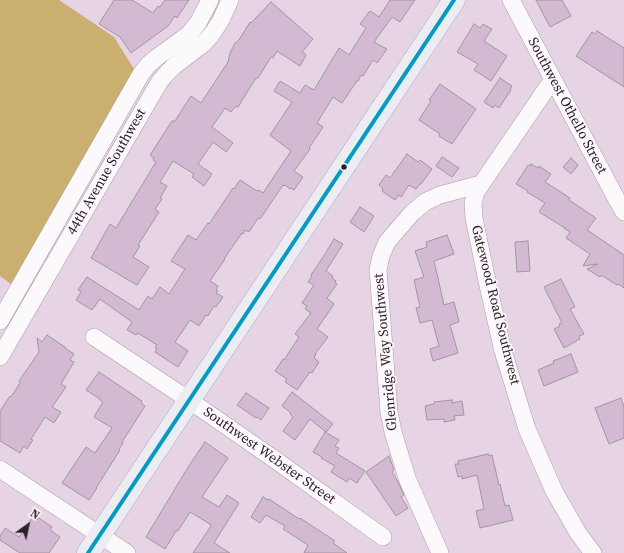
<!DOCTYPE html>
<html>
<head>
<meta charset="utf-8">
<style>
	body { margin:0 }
	#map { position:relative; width:624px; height:553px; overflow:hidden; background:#e6d4e4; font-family:"Source Serif 4",serif }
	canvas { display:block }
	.north { position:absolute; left:8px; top:505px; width:40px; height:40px; -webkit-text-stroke:3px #fef8fe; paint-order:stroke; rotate:33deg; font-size:11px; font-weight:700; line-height:16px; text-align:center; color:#2c202b }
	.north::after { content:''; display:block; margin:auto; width:14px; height:18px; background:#2c202b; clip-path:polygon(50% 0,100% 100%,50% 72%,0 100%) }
</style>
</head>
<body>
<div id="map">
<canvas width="624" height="553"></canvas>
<div class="north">N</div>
</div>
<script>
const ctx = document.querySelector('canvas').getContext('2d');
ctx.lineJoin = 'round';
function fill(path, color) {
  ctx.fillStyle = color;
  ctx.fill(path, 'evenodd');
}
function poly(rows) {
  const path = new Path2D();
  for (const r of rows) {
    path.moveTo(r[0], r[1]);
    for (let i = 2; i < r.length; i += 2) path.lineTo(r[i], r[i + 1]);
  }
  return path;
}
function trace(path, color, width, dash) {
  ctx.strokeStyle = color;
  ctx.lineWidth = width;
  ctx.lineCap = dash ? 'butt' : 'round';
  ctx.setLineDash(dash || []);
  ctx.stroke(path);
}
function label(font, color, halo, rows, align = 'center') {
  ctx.font = font + ' "Source Serif 4",serif';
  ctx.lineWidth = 3.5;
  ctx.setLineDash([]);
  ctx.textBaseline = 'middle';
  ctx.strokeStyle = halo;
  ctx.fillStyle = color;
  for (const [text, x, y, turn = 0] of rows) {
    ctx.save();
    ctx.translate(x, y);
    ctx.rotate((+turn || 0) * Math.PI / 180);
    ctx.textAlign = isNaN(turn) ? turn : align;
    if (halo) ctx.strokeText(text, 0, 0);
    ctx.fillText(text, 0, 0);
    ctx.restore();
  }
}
const forest = poly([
	[0,0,59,0,114,37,134,69,11,284,0,276]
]);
const building = poly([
	[114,0,132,0,153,13,158,6,160,7,165,0,189,0,177,18,175,16,168,26,131,53,120,37,99,24,114,0],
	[390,0,415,0,400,22,392,17,374,42,387,49,377,63,373,60,363,76,361,75,358,81,357,81,342,103,333,97,317,123,323,127,309,148,310,149,294,171,303,177,294,190,291,188,290,189,285,185,284,186,283,185,260,219,258,218,249,232,245,230,243,234,242,233,224,259,225,259,210,281,218,286,216,290,218,291,216,293,223,297,216,307,214,306,208,316,206,315,199,326,190,320,175,342,188,351,178,367,155,352,157,349,155,348,157,345,138,333,136,335,127,330,132,322,100,299,92,310,76,300,81,292,78,290,87,277,139,310,148,296,152,299,160,287,169,294,185,269,171,261,188,235,196,240,208,223,209,224,233,188,234,189,240,180,257,191,258,190,263,193,291,151,270,135,292,102,274,91,280,81,300,93,305,85,314,90,339,48,349,55,366,28,360,24,370,11,379,17,390,0],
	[536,0,562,0,571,16,550,27,536,0],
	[271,2,313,39,302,52,306,55,300,66,277,51,273,58,271,57,258,78,256,78,238,107,236,106,231,112,225,108,212,127,233,143,226,152,213,142,198,164,212,174,204,186,192,177,194,174,173,161,160,182,167,186,160,198,162,199,155,209,159,212,138,245,140,246,133,257,149,267,137,285,91,258,110,224,116,228,156,162,153,160,154,158,150,155,172,121,175,121,191,96,201,103,228,62,230,53,235,43,239,40,250,22,251,23,271,2],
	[474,24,480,28,483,24,492,29,484,41,507,56,491,81,474,70,478,64,457,52,474,24],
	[597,31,624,48,624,87,576,56,592,32,595,34,597,31],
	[500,78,512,86,510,90,511,90,499,108,495,105,493,108,484,102,500,78],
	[440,84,476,109,452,144,439,136,440,134,419,120,431,101,429,100,440,84],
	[407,154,418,162,420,160,432,169,421,184,420,184,416,189,409,185,401,197,399,195,395,200,382,191,383,189,379,185,386,175,390,178,407,154],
	[442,157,459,168,452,177,436,166,442,157],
	[571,158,578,165,571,174,563,167,571,158],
	[531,164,538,168,539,166,551,174,545,182,570,198,569,200,596,218,587,230,624,255,624,288,618,284,617,285,601,275,600,277,587,269,598,264,583,266,590,254,566,238,570,232,564,228,565,228,539,212,545,203,527,192,528,191,516,184,528,165,530,166,531,164],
	[360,207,374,216,364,232,350,222,360,207],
	[447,235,454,254,434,261,444,305,454,302,459,322,450,325,458,353,433,361,430,349,439,346,432,320,420,323,416,308,420,307,414,280,424,277,415,251,427,247,426,242,447,235],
	[334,239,343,244,326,271,333,276,332,278,336,281,335,283,337,284,327,298,334,304,317,329,328,337,315,354,316,354,314,358,319,362,312,373,310,372,297,390,285,382,287,379,275,371,283,359,284,360,299,337,295,334,311,313,305,309,307,306,302,303,314,285,308,282,312,276,311,275,325,254,334,239],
	[528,241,530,271,517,272,515,242,528,241],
	[561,279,575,307,570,309,584,334,579,336,580,339,564,348,554,329,560,326,559,324,562,323,544,287,561,279],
	[47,335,65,347,65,348,74,354,70,360,74,362,61,384,66,387,52,407,61,412,54,423,45,417,31,439,33,440,27,449,24,446,20,453,0,441,0,411,10,396,11,397,20,383,19,381,39,352,37,338,42,342,47,335],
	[571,354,578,372,544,386,538,370,554,363,553,361,571,354],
	[99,372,142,401,141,403,145,406,122,442,123,443,119,449,120,450,96,488,97,488,89,500,62,483,86,447,95,453,112,428,94,417,103,402,100,400,100,399,86,390,99,372],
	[292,392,333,424,326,432,310,419,295,440,283,431,293,417,290,414,291,413,282,406,292,392],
	[246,393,269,408,261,420,257,417,256,418,237,405,246,393],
	[621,398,624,407,624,438,609,444,595,408,621,398],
	[452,400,452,403,462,401,464,415,454,416,455,420,444,422,444,419,427,420,425,406,434,404,434,402,452,400],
	[325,432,339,440,335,446,339,448,336,453,365,471,357,483,349,478,347,482,331,472,335,466,321,458,322,457,313,452,325,432],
	[205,442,228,458,202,497,219,507,227,495,239,503,214,543,230,553,193,553,211,526,210,525,210,524,190,512,178,531,176,531,165,549,146,537,190,464,205,442],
	[488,454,489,456,492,455,499,485,500,484,505,506,509,505,513,520,480,528,476,511,484,509,477,475,462,479,462,476,458,477,455,464,459,464,458,461,488,454],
	[389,456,394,470,392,472,397,480,404,495,401,497,408,508,396,516,366,472,389,456],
	[263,497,268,500,269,499,299,519,300,518,335,541,333,543,347,553,304,553,308,545,283,529,285,526,266,515,260,523,251,517,263,497],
	[33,517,37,520,39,518,52,527,50,530,60,537,49,553,20,553,0,540,0,536,5,528,19,537,33,517]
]);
const minor = poly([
	[511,0,617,200,624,212],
	[553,79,476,192,473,203,474,218,487,281,503,351,527,429,554,491,578,533,593,553],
	[0,321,141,74,148,65,156,58,189,34,198,23,210,0],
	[94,337,189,400,274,459,383,537],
	[0,357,160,81,167,73,174,66,203,44,212,34,221,20,230,0],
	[0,469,127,553],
	[440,553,407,478,393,432,389,412,378,270,381,256,387,242,412,213,425,202,440,195,481,184]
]);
const major = poly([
	[88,553,454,0]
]);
const bus1 = poly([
	[88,553,454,0]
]);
const markers = [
	[344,167,3.5,"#2c202b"]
];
const streetNames = [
	["Southwest Othello Street",567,106,62],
	["44th Avenue Southwest",107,172,-60],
	["Gatewood Road Southwest",495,305,76],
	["Glenridge Way Southwest",386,352,-95],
	["Southwest Webster Street",269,456,35]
];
fill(forest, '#cbaf6f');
fill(building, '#d4b9d2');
trace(building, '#a295a1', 1);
trace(minor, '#aa9ba8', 18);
trace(major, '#b1abbc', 23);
trace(minor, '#fbf9fb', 17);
trace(major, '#ececf3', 22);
trace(bus1, '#049bbe', 4);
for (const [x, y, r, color] of markers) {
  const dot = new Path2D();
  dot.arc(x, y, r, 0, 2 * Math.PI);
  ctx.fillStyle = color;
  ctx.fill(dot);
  trace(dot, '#fef8fe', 1.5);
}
label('14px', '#2c202b', '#fef8fe', streetNames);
</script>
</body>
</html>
